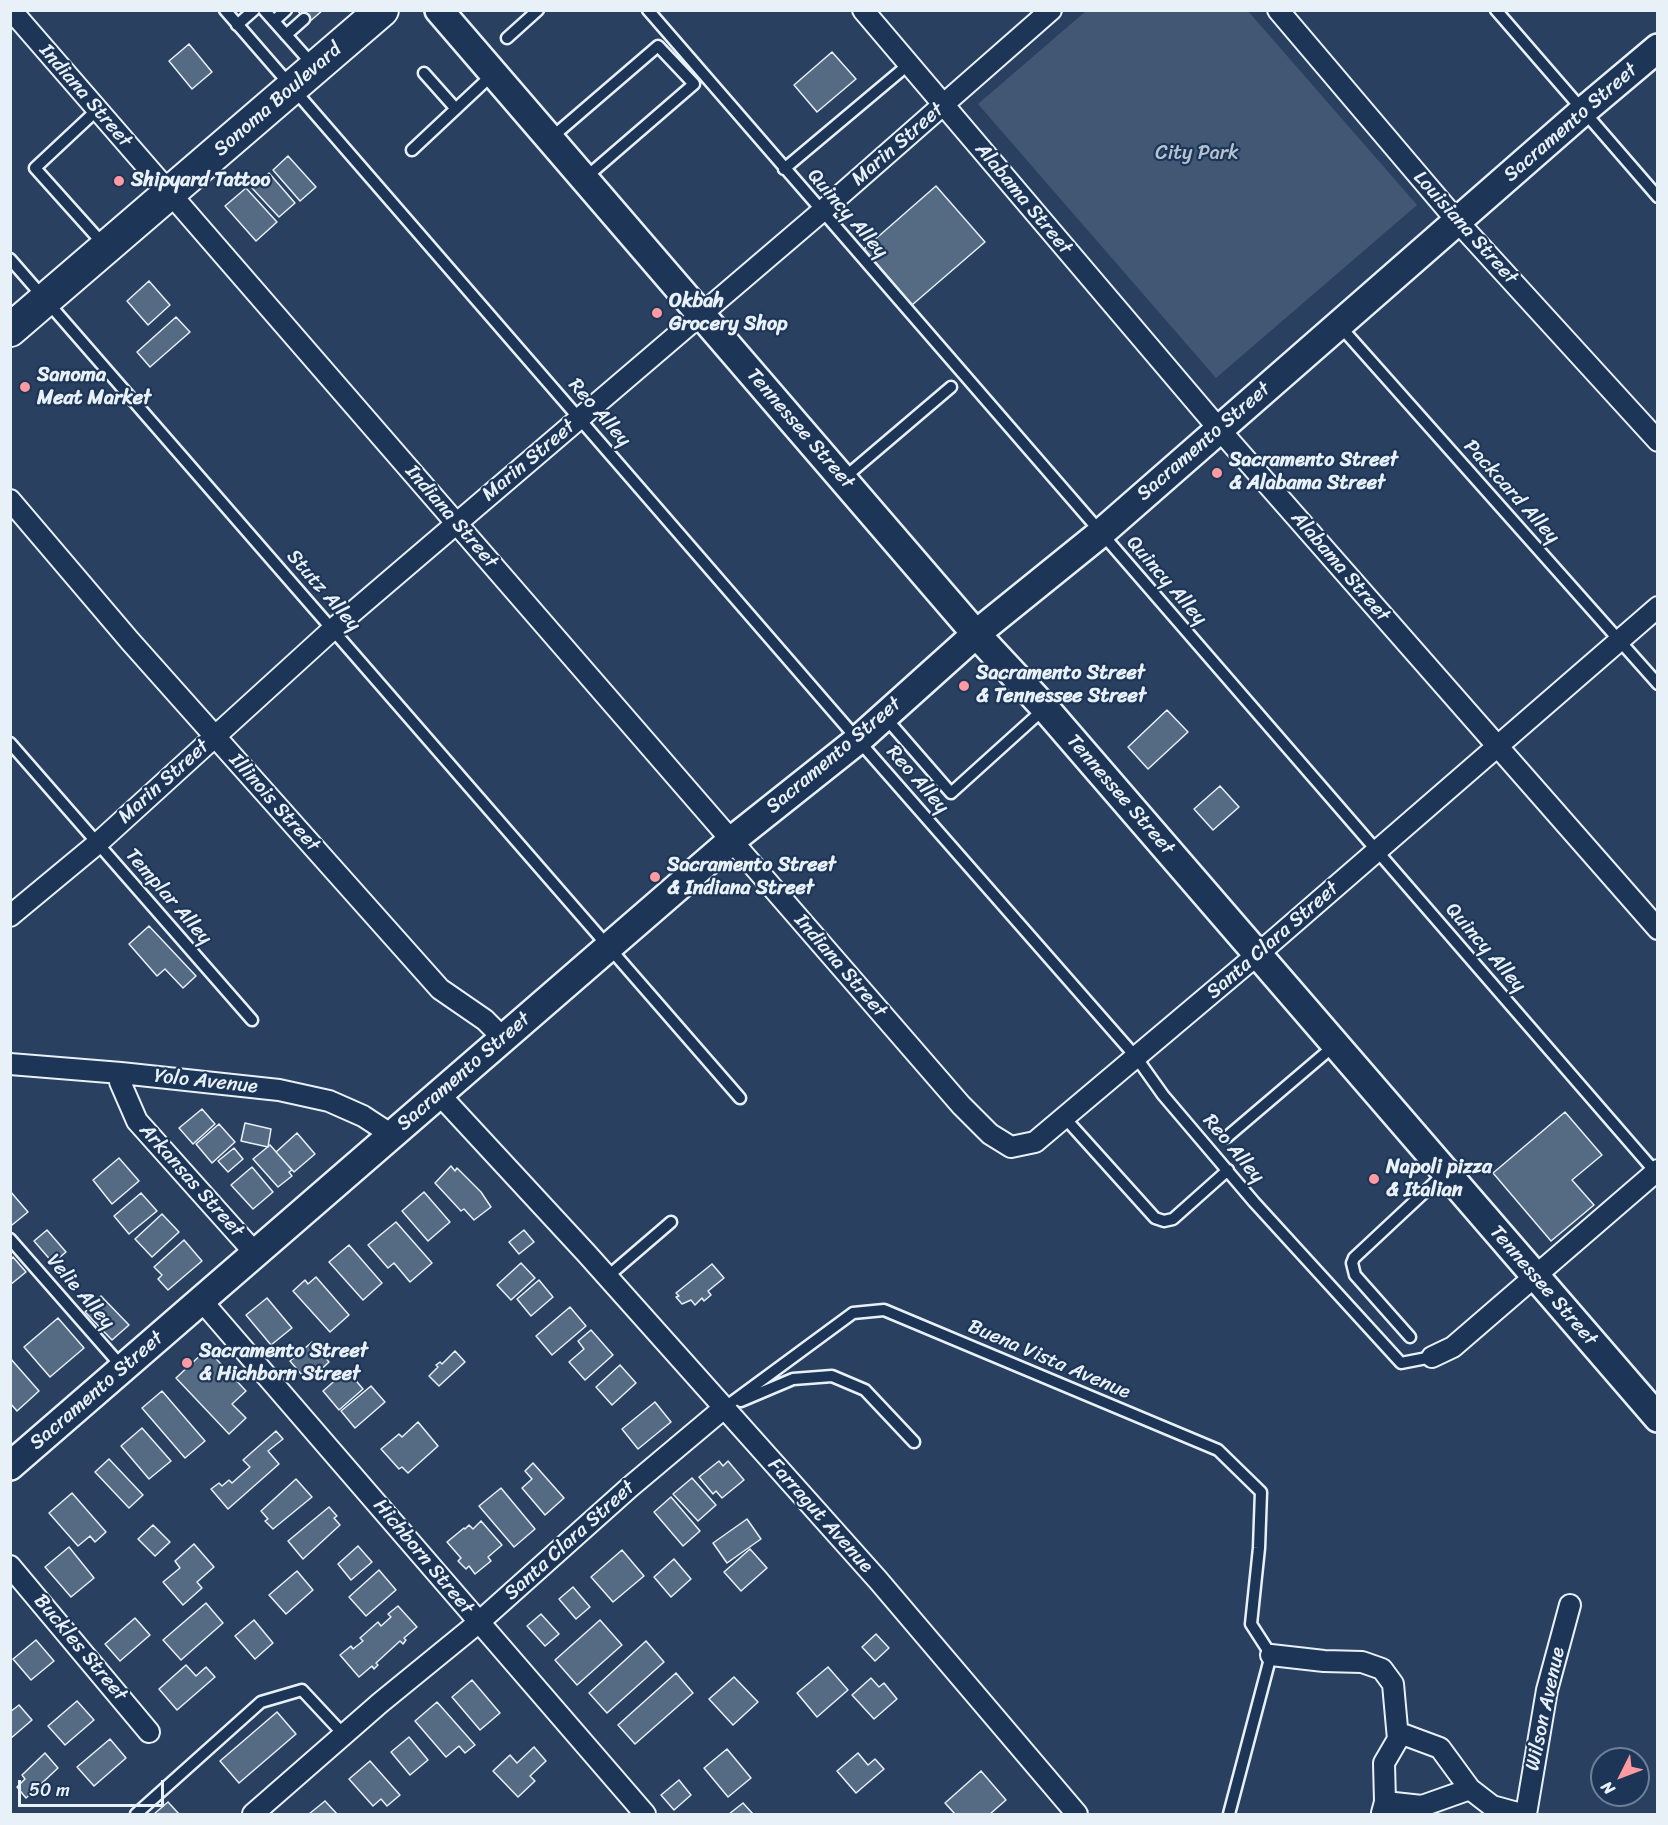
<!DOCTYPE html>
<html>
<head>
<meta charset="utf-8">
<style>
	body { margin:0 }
	#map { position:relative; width:1668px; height:1825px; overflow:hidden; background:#294061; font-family:Sriracha,sans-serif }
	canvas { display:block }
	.frame { position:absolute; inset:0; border:12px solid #e8f1f8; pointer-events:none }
	.north { position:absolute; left:1590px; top:1747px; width:60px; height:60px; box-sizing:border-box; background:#1d3557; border:2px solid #6e8097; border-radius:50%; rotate:228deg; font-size:16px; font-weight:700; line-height:24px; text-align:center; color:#e8f1f8 }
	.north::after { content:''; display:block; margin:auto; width:21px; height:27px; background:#ff9aa2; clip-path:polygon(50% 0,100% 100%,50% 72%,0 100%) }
	.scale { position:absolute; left:18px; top:1780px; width:146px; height:27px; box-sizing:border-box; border:3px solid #e8f1f8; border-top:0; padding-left:8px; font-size:18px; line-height:21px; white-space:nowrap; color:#e8f1f8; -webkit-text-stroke:4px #1d3557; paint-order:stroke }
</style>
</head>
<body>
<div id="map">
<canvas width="1668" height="1825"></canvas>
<div class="frame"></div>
<div class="north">N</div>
<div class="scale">50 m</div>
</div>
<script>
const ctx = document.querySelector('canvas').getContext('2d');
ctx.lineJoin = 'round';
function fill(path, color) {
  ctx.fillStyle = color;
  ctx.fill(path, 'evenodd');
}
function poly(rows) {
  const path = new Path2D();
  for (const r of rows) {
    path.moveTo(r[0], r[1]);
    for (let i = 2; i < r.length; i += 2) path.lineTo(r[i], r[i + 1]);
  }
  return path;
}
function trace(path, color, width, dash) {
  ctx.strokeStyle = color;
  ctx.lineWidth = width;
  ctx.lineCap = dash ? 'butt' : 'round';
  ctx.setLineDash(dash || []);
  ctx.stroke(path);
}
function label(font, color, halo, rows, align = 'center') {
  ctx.font = font + ' Sriracha,sans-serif';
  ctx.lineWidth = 4.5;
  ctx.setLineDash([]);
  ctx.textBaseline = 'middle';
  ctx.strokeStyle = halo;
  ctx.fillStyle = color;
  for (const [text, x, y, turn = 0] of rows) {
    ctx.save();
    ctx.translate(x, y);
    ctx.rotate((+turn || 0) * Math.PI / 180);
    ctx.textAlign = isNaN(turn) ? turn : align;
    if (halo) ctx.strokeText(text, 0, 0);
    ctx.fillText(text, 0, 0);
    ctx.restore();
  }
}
const green = poly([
	[1086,11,1248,11,1417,205,1216,378,978,104]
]);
const building = poly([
	[297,10,323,10,308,23,297,10],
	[189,44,212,72,192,89,169,61,189,44],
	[832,52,856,79,817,112,794,85,832,52],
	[288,156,316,187,300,201,273,170,288,156],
	[269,173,295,203,279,217,252,188,269,173],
	[936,186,985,242,912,305,864,249,936,186],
	[246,188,277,222,256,241,225,206,246,188],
	[149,281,170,305,148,325,127,301,149,281],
	[176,317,190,332,150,367,137,352,176,317],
	[1167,710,1188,732,1148,769,1128,747,1167,710],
	[1220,786,1239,807,1213,830,1194,809,1220,786],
	[149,926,196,976,183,988,165,969,157,976,129,944,149,926],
	[202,1109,215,1124,193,1144,179,1128,202,1109],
	[1565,1112,1602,1155,1572,1180,1594,1205,1551,1241,1493,1173,1565,1112],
	[245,1123,271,1129,268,1147,241,1141,245,1123],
	[219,1124,235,1142,212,1163,196,1144,219,1124],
	[297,1133,315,1154,294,1172,276,1152,297,1133],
	[270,1145,292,1170,289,1172,292,1176,278,1187,253,1159,270,1145],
	[234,1148,243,1159,228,1172,218,1161,234,1148],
	[119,1158,139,1181,112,1204,93,1180,119,1158],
	[451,1166,455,1171,457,1168,481,1192,491,1207,474,1220,464,1209,461,1211,435,1183,451,1166],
	[252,1167,273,1192,253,1209,231,1185,252,1167],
	[10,1191,28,1212,12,1225,10,1223,10,1191],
	[424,1192,450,1222,428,1241,402,1211,424,1192],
	[141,1193,157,1211,129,1234,114,1216,141,1193],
	[162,1214,179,1232,152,1257,135,1239,162,1214],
	[396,1222,432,1263,410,1282,394,1263,388,1268,368,1245,396,1222],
	[47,1230,66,1252,53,1263,34,1241,47,1230],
	[524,1230,534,1242,519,1254,509,1242,524,1230],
	[184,1240,202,1261,168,1290,158,1279,162,1275,154,1267,184,1240],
	[349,1245,382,1283,363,1300,329,1262,349,1245],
	[13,1257,26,1272,10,1285,10,1260,13,1257],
	[521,1263,535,1278,511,1300,497,1285,521,1263],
	[712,1264,724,1278,708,1291,711,1295,704,1301,702,1298,695,1305,691,1300,682,1304,676,1297,679,1296,676,1293,712,1264],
	[316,1277,349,1315,330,1332,293,1291,305,1280,308,1284,316,1277],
	[539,1280,553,1297,531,1316,517,1299,539,1280],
	[101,1296,129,1325,112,1340,85,1312,101,1296],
	[267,1298,292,1328,271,1345,246,1315,267,1298],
	[570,1307,586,1326,552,1355,536,1336,570,1307],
	[58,1318,84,1348,50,1377,24,1347,58,1318],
	[591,1330,613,1355,585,1380,569,1362,584,1349,578,1341,591,1330],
	[312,1342,329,1362,312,1378,306,1371,302,1375,290,1361,312,1342],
	[207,1349,246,1391,232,1404,246,1418,229,1434,176,1378,207,1349],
	[455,1351,465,1362,439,1386,429,1376,438,1367,436,1365,440,1362,442,1364,455,1351],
	[10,1358,39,1391,17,1411,10,1403,10,1358],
	[620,1365,636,1383,612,1405,596,1387,620,1365],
	[347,1370,363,1389,339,1410,323,1391,347,1370],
	[371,1386,385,1402,355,1428,341,1411,371,1386],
	[162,1391,205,1441,185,1458,142,1408,162,1391],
	[655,1402,671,1422,638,1449,622,1429,655,1402],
	[418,1422,438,1446,408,1473,402,1467,399,1469,381,1449,399,1434,402,1437,418,1422],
	[142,1428,171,1461,149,1479,121,1446,142,1428],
	[276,1431,283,1439,268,1451,279,1464,228,1509,211,1489,219,1483,222,1486,229,1480,232,1483,250,1467,243,1460,276,1431],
	[109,1459,143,1495,129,1508,95,1472,109,1459],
	[719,1461,723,1466,728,1461,744,1480,722,1498,716,1491,713,1494,699,1477,719,1461],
	[533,1463,564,1498,545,1515,522,1488,532,1479,525,1471,533,1463],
	[692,1478,716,1505,698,1521,673,1494,692,1478],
	[296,1479,312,1497,273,1529,265,1521,268,1519,261,1511,296,1479],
	[501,1488,535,1529,514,1547,479,1506,501,1488],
	[72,1493,106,1532,95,1542,90,1536,78,1546,49,1513,72,1493],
	[671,1497,700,1531,683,1546,654,1512,671,1497],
	[329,1507,337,1516,334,1518,340,1525,303,1559,288,1541,329,1507],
	[747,1519,761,1539,727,1563,713,1543,747,1519],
	[481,1521,502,1545,488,1557,491,1561,475,1574,469,1566,466,1569,458,1561,461,1558,447,1542,464,1528,465,1529,469,1525,473,1529,481,1521],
	[153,1525,170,1542,155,1556,138,1539,153,1525],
	[194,1544,214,1567,197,1582,202,1588,183,1605,163,1582,180,1568,175,1561,194,1544],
	[358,1546,372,1562,351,1580,338,1564,358,1546],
	[69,1547,94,1578,71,1597,45,1567,69,1547],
	[750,1549,767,1568,741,1591,724,1572,750,1549],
	[622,1550,644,1576,613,1602,591,1577,622,1550],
	[674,1559,691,1579,671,1597,654,1577,674,1559],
	[379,1570,396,1590,366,1616,349,1597,379,1570],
	[297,1571,313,1590,286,1614,269,1595,297,1571],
	[573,1587,590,1607,576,1619,559,1599,573,1587],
	[206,1603,223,1623,181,1660,163,1640,206,1603],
	[398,1606,417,1627,404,1638,406,1640,403,1644,400,1641,376,1663,378,1665,374,1669,372,1666,359,1677,340,1655,351,1646,353,1649,363,1641,360,1638,378,1622,381,1626,391,1617,388,1614,398,1606],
	[541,1614,559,1634,545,1646,527,1626,541,1614],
	[135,1618,150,1635,120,1661,105,1644,135,1618],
	[254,1620,273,1643,255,1659,235,1636,254,1620],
	[600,1620,622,1645,577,1685,555,1660,600,1620],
	[876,1634,889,1648,875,1661,862,1647,876,1634],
	[36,1640,54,1661,31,1680,13,1659,36,1640],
	[646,1641,664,1662,607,1713,589,1693,646,1641],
	[186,1665,196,1676,206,1667,215,1677,177,1710,159,1689,186,1665],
	[828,1667,848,1690,817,1717,797,1693,828,1667],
	[676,1673,693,1693,635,1744,618,1725,676,1673],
	[734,1677,758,1702,733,1725,709,1699,734,1677],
	[871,1678,879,1687,884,1683,897,1699,874,1719,852,1695,871,1678],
	[472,1680,500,1713,480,1730,452,1697,472,1680],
	[77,1701,94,1720,65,1745,48,1726,77,1701],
	[437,1702,475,1745,465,1753,459,1746,446,1757,415,1721,437,1702],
	[19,1705,32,1720,10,1739,10,1712,19,1705],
	[277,1712,296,1734,239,1783,220,1761,277,1712],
	[409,1737,428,1760,410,1775,391,1752,409,1737],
	[110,1739,126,1758,94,1786,77,1767,110,1739],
	[534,1747,546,1761,530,1776,535,1781,518,1797,493,1771,510,1755,517,1763,534,1747],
	[727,1749,751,1778,728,1797,704,1768,727,1749],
	[45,1753,58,1768,26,1798,17,1787,25,1779,22,1775,45,1753],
	[858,1753,868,1765,875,1759,884,1769,856,1793,837,1771,858,1753],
	[370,1761,400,1795,387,1806,381,1799,373,1806,349,1779,370,1761],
	[981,1771,1006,1800,990,1814,955,1814,945,1803,981,1771],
	[679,1780,691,1795,674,1810,661,1795,679,1780],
	[325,1801,337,1814,309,1814,325,1801],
	[168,1802,179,1814,154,1814,168,1802],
	[743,1803,753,1814,729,1814,743,1803]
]);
const lane = poly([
	[225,10,858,740,1136,1057,1163,1095,1254,1202,1401,1363,1432,1357],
	[264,10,313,65],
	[648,10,1658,1175],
	[1496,10,1658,197],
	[274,21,286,10],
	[237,25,254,10],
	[286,35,304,19],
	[507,38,538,10],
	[424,73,456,109],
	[97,110,35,168,104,245],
	[551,138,658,46,694,84,584,179],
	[412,150,493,74],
	[784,169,909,64],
	[10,259,740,1098],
	[1339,325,1658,684],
	[844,478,951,387],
	[884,716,951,793,1044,709],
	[10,743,252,1020],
	[1064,1117,1155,1218,1164,1221,1173,1219,1228,1170],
	[1227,1137,1335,1045],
	[10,1239,123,1368],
	[607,1277,671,1222],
	[1410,1337,1355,1275,1352,1263,1354,1258,1445,1173],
	[741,1401,793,1379,832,1376,865,1390,914,1442],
	[724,1408,853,1313,884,1310,1218,1450,1261,1492,1259,1548,1251,1624,1271,1655,1229,1814],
	[136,1814,261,1702,302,1690,344,1735]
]);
const street = poly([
	[11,10,961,1105,990,1134,1011,1147,1035,1142,1258,954,1658,607],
	[863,10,1219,429,1658,929],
	[1278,10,1458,222,1658,441],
	[10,500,130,641,440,989,485,1020,503,1038],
	[10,916,98,843,333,629,821,212,1051,10],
	[10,1064,121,1073,279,1090,329,1101,363,1116,392,1135],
	[121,1073,120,1082,137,1121,255,1253],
	[439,1094,587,1254,878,1580,1077,1814],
	[201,1300,645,1814],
	[1432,1357,1453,1347,1658,1170],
	[10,1566,149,1732],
	[1271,1655,1324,1661,1362,1662,1382,1669,1393,1684,1398,1739],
	[1398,1739,1405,1735,1440,1748,1470,1789,1492,1806,1521,1814],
	[1385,1802,1422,1806,1470,1789],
	[1382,1813,1385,1802,1384,1763,1398,1739],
	[253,1814,380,1703,478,1623,630,1487,724,1408],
	[1526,1814,1547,1690,1570,1605]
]);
const secondary = poly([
	[439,10,976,634,1045,708,1658,1418],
	[10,1466,731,841,858,740,976,634,1101,533,1582,112,1658,48]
]);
const primary = poly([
	[10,330,382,10]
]);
const markers = [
	[119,181,6,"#ff9aa2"],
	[657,313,6,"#ff9aa2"],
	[25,387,6,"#ff9aa2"],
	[1217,473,6,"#ff9aa2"],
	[964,686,6,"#ff9aa2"],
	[655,877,6,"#ff9aa2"],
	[1374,1179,6,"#ff9aa2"],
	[187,1363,6,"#ff9aa2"]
];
const streetNames = [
	["Indiana Street",85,96,49],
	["Sonoma Boulevard",278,100,-41],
	["Sacramento Street",1571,123,-41],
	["Marin Street",898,145,-41],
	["Alabama Street",1023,199,50],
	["Quincy Alley",847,214,49],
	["Louisiana Street",1465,228,48],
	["Reo Alley",599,413,49],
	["Tennessee Street",800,429,49],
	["Sacramento Street",1204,442,-41],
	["Marin Street",529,461,-40],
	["Packcard Alley",1511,492,48],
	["Indiana Street",451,517,49],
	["Alabama Street",1340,567,49],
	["Quincy Alley",1166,581,49],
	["Stutz Alley",323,591,49],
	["Sacramento Street",834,756,-40],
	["Reo Alley",917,780,49],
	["Marin Street",164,782,-42],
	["Tennessee Street",1120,795,49],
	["Illinois Street",274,803,48],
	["Templar Alley",168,897,49],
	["Santa Clara Street",1273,941,-41],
	["Quincy Alley",1485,948,49],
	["Indiana Street",840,966,49],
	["Sacramento Street",464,1072,-41],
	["Yolo Avenue",206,1082,6],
	["Reo Alley",1233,1149,50],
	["Arkansas Street",191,1181,48],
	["Tennessee Street",1543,1286,49],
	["Velie Alley",80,1292,49],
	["Buena Vista Avenue",1049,1360,23],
	["Sacramento Street",97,1391,-41],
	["Farragut Avenue",820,1516,48],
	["Santa Clara Street",570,1541,-42],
	["Hichborn Street",423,1557,50],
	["Buckles Street",80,1648,50],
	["Wilson Avenue",1546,1709,-78]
];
const parkNames = [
	["City Park",1197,154]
];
const poiNames = [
	["Shipyard Tattoo",131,181],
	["Okbah",669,302],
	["Grocery Shop",669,325],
	["Sanoma",37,376],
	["Meat Market",37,399],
	["Sacramento Street",1229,461],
	["& Alabama Street",1229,484],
	["Sacramento Street",976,674],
	["& Tennessee Street",976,697],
	["Sacramento Street",667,866],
	["& Indiana Street",667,889],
	["Napoli pizza",1386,1168],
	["& Italian",1386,1191],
	["Sacramento Street",199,1352],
	["& Hichborn Street",199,1375]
];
fill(green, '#415774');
fill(building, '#556a83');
trace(building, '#e8f1f8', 1.5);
trace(lane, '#e8f1f8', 15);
trace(street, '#e8f1f8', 24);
trace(secondary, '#e8f1f8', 32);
trace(primary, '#e8f1f8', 36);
trace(lane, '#1d3557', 10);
trace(street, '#1d3557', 20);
trace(secondary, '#1d3557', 27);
trace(primary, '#1d3557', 32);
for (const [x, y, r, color] of markers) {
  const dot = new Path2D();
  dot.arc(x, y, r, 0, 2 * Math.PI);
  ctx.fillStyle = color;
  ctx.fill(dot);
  trace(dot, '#1d3557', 2);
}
label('20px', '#e8f1f8', '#1d3557', streetNames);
label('20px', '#b6c3d0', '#1d3557', parkNames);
label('bold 20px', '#e8f1f8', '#1d3557', poiNames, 'left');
</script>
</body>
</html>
